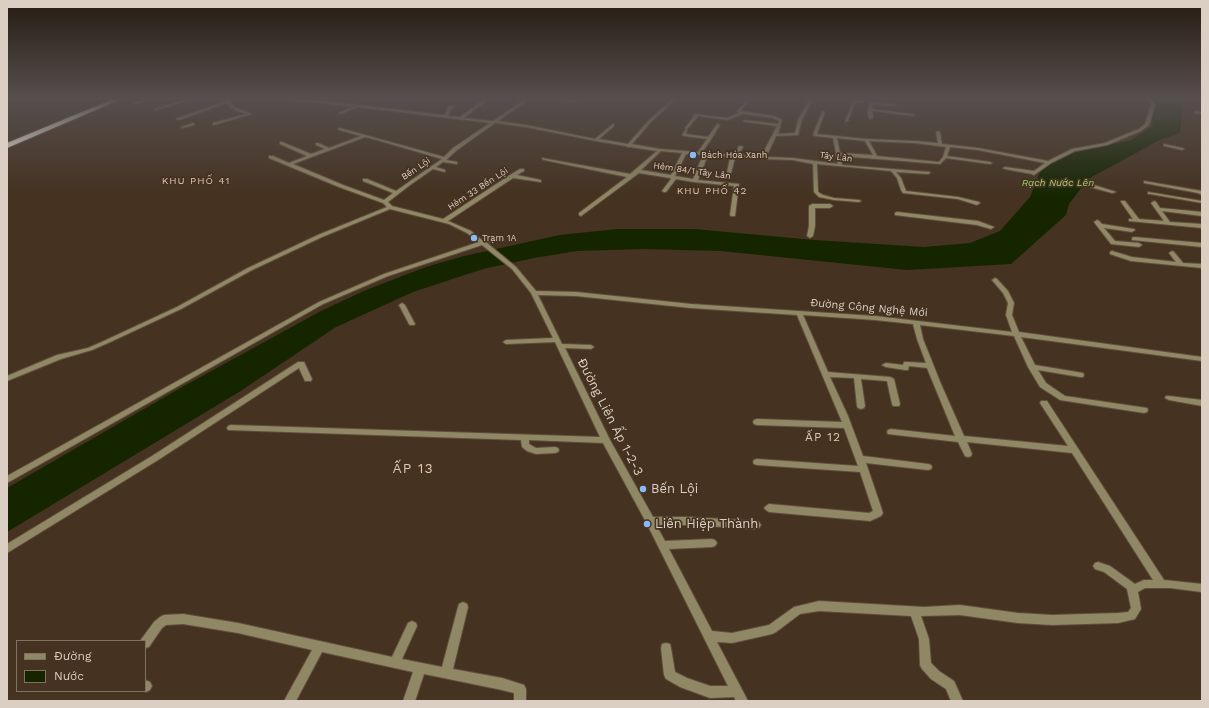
<!DOCTYPE html>
<html>
<head>
<meta charset="utf-8">
<style>
	body { margin:0 }
	#map { position:relative; width:1209px; height:708px; overflow:hidden; background:#453220; font-family:"Work Sans",sans-serif }
	canvas { display:block }
	.frame { position:absolute; inset:0; border:8px solid #dbcfc4; pointer-events:none }
	.legend { position:absolute; left:16px; top:640px; width:130px; height:52px; box-sizing:border-box; background:#453220; border:1px solid #817162; margin:0; padding:5px 7px; list-style:none; font-size:12px; color:#dbcfc4 }
	.legend li { display:flex; align-items:center; gap:8px; height:20px }
	.legend b { width:20px; border:1px solid #817162 }
</style>
</head>
<body>
<div id="map">
<canvas width="1209" height="708"></canvas>
<div class="frame"></div>
<ul class="legend">
<li><b style="height:5px;background:#908865"></b>Đường</li>
<li><b style="height:11px;background:#142500"></b>Nước</li>
</ul>
</div>
<script>
const ctx = document.querySelector('canvas').getContext('2d');
ctx.lineJoin = 'round';
function fill(path, color) {
  ctx.fillStyle = color;
  ctx.fill(path, 'evenodd');
}
function poly(rows) {
  const path = new Path2D();
  for (const r of rows) {
    path.moveTo(r[0], r[1]);
    for (let i = 2; i < r.length; i += 2) path.lineTo(r[i], r[i + 1]);
  }
  return path;
}
function trace(path, color, width, dash) {
  ctx.strokeStyle = color;
  ctx.lineWidth = width;
  ctx.lineCap = dash ? 'butt' : 'round';
  ctx.setLineDash(dash || []);
  ctx.stroke(path);
}
function label(font, color, halo, rows, align = 'center') {
  ctx.font = font + ' "Work Sans",sans-serif';
  ctx.lineWidth = 3.5;
  ctx.setLineDash([]);
  ctx.textBaseline = 'middle';
  ctx.strokeStyle = halo;
  ctx.fillStyle = color;
  for (const [text, x, y, turn = 0] of rows) {
    ctx.save();
    ctx.translate(x, y);
    ctx.rotate((+turn || 0) * Math.PI / 180);
    ctx.textAlign = isNaN(turn) ? turn : align;
    if (halo) ctx.strokeText(text, 0, 0);
    ctx.fillText(text, 0, 0);
    ctx.restore();
  }
}
const water = poly([
	[1150,98,1179,98,1182,110,1180,133,1160,140,1088,179,1069,204,1066,215,1011,264,907,270,721,251,644,249,577,251,534,258,483,269,413,292,336,327,239,392,7,532,7,488,184,386,321,311,366,290,426,267,464,256,560,235,617,229,694,229,814,240,924,247,970,243,1000,231,1030,197,1041,169,1051,161,1072,153,1131,140,1153,126,1151,115,1155,104]
]);
const minor = poly([
	[148,98,153,98,136,104,133,103,148,98],
	[191,98,276,98,323,101,444,115,446,113,448,107,453,105,455,106,451,109,450,113,448,116,460,117,486,98,490,98,464,118,493,121,527,98,531,98,498,121,526,125,595,139,613,124,614,124,614,126,599,139,628,144,648,121,673,98,677,98,650,123,632,144,660,149,698,152,707,139,684,136,682,135,686,129,685,128,694,116,694,114,727,118,739,113,737,111,745,102,747,103,741,111,774,116,782,120,778,134,795,133,798,120,810,98,814,98,802,120,798,135,776,136,766,157,793,158,838,164,835,154,836,153,833,138,815,136,813,135,822,111,825,112,817,134,866,139,915,141,938,143,936,132,938,131,940,132,942,144,978,148,1048,161,1072,149,1105,143,1139,129,1145,124,1151,105,1150,102,1143,98,1147,98,1152,100,1155,105,1149,125,1141,131,1107,145,1075,151,1051,163,1034,175,1032,174,1005,169,1003,168,1005,167,1034,171,1045,163,978,150,950,147,947,156,990,162,992,163,990,164,946,158,940,164,840,156,842,165,930,172,930,173,928,174,896,172,901,178,906,191,958,197,979,202,980,203,977,205,958,199,903,193,901,190,897,178,891,171,817,164,818,192,823,195,834,198,859,200,861,201,859,202,834,200,819,197,814,192,813,164,793,160,735,158,731,173,729,174,727,173,730,157,708,155,698,180,739,184,735,216,731,216,730,215,734,186,694,182,676,179,666,192,664,192,662,191,671,179,670,178,639,173,581,216,579,215,579,213,627,177,544,160,542,159,542,158,630,174,657,151,630,147,628,147,626,146,596,141,526,127,495,123,457,150,446,160,457,162,457,164,443,162,436,167,445,170,445,172,433,169,410,185,388,202,392,206,443,219,510,175,520,169,524,169,524,171,517,175,541,180,541,182,513,178,448,221,471,231,483,241,493,239,493,241,487,243,516,267,536,291,576,292,691,304,875,316,1012,332,1006,315,1008,303,1003,293,992,280,995,278,997,279,1008,291,1014,303,1012,315,1019,332,1202,357,1202,361,1021,337,1035,365,1083,373,1084,375,1083,377,1080,377,1038,370,1046,383,1065,396,1147,408,1148,410,1147,412,1144,413,1060,400,1040,387,1028,367,1014,336,920,325,923,339,941,384,964,436,1068,446,1040,403,1041,401,1047,401,1164,580,1202,584,1202,592,1170,588,1145,588,1138,592,1141,609,1135,619,1118,623,1052,625,1018,623,960,615,921,616,929,639,931,663,939,671,954,681,963,701,951,701,946,689,931,679,922,669,920,665,919,639,911,616,819,611,800,614,776,632,772,634,732,643,717,642,748,701,736,701,734,697,710,698,680,687,666,679,664,675,661,648,662,644,666,643,670,644,671,648,675,672,687,678,710,686,728,686,646,522,603,443,529,440,529,444,536,448,555,447,558,448,559,450,558,452,555,453,536,454,527,451,522,447,521,440,228,430,227,428,228,426,231,425,600,437,555,342,506,344,503,342,506,340,553,338,531,293,512,269,482,245,388,276,323,304,7,483,7,476,319,302,384,274,479,242,467,233,449,224,390,209,322,237,252,270,181,309,108,343,92,350,61,359,7,381,7,376,57,355,88,348,104,341,177,307,248,268,318,235,387,207,383,203,339,187,269,158,269,156,273,156,289,163,307,156,280,144,280,142,282,142,311,154,325,149,316,145,316,143,318,143,329,148,361,136,339,130,338,129,340,128,444,157,453,148,490,123,357,107,341,114,339,113,340,112,353,107,323,103,265,99,228,100,234,107,252,114,214,125,213,125,213,123,246,114,232,109,227,103,179,120,176,119,225,101,224,100,195,99,156,110,154,109,191,98],
	[743,114,773,118,779,121,778,124,745,120,743,121,745,122,777,126,761,157,738,155,743,147,741,146,739,146,734,155,702,152,712,138,720,125,719,124,717,124,708,137,686,134,687,129,698,116,728,120,743,114],
	[365,137,377,140,442,159,396,191,367,179,363,179,363,181,393,193,384,200,343,185,293,164,365,137],
	[837,138,865,141,873,155,840,153,837,138],
	[869,141,915,143,946,147,943,157,939,162,877,156,869,141],
	[661,151,682,153,671,175,641,170,661,151],
	[686,154,703,155,693,179,675,176,686,154],
	[538,295,576,296,691,308,797,315,842,422,757,419,754,420,753,422,754,424,757,425,844,428,858,466,757,459,754,460,753,462,754,464,757,465,860,472,873,511,869,513,769,504,766,506,764,508,766,510,769,512,870,521,881,516,883,513,866,463,928,470,931,469,932,467,931,465,928,464,863,456,848,416,830,377,854,378,857,406,858,408,861,409,864,408,865,406,861,379,887,381,892,404,893,406,899,406,900,404,894,379,890,377,828,372,803,315,875,320,913,324,917,339,926,363,907,362,904,362,903,365,886,363,882,365,886,367,905,370,908,370,909,366,927,368,955,436,891,429,888,430,887,432,888,434,958,442,965,456,968,457,971,456,972,454,967,442,1072,453,1153,580,1144,580,1135,584,1110,566,1098,562,1095,563,1093,566,1095,569,1104,572,1127,589,1131,608,1128,612,1118,613,1052,615,1018,613,960,605,924,607,819,601,794,607,769,625,732,633,712,631,669,549,712,547,715,546,717,543,715,540,712,539,665,541,656,525,690,525,756,529,759,528,761,525,759,522,756,521,690,517,653,517,610,440,565,348,591,349,594,347,591,345,562,344,538,295],
	[538,98,550,98,576,100,578,101,576,102,540,99,538,98],
	[863,100,864,100,864,102,855,103,848,121,845,122,853,101,863,100],
	[871,103,894,104,896,105,894,106,873,105,872,109,913,114,915,115,913,116,872,111,873,118,870,119,868,116,868,110,869,104,871,103],
	[1196,111,1202,112,1202,114,1195,113,1194,112,1196,111],
	[193,123,194,123,194,125,183,128,181,127,193,123],
	[1164,144,1182,148,1184,149,1182,150,1165,146,1164,146,1164,144],
	[1144,181,1202,191,1202,195,1198,193,1144,183,1144,181],
	[1090,185,1094,185,1116,192,1112,193,1090,187,1090,185],
	[1148,192,1202,201,1202,203,1150,194,1148,194,1148,192],
	[1121,201,1125,201,1139,219,1164,221,1151,203,1154,201,1156,202,1160,208,1202,212,1202,216,1162,211,1170,222,1202,224,1202,228,1129,221,1129,219,1133,219,1121,202,1121,201],
	[812,204,830,204,833,206,830,208,815,208,815,226,813,236,810,238,807,236,809,226,809,206,812,204],
	[897,212,978,221,994,227,991,229,977,225,895,215,895,213,897,212],
	[1097,220,1099,221,1102,224,1134,229,1135,230,1132,232,1104,228,1115,241,1139,243,1142,245,1139,247,1111,244,1094,222,1097,220],
	[1134,237,1202,243,1202,247,1132,240,1132,238,1134,237],
	[1112,251,1132,257,1176,262,1169,253,1172,251,1174,252,1183,263,1202,264,1202,268,1131,261,1110,254,1110,252,1112,251],
	[402,303,405,305,415,324,414,325,410,325,409,324,399,305,402,303],
	[298,362,304,362,305,364,312,379,311,381,305,381,299,368,158,460,7,553,7,544,152,456,298,362],
	[1166,396,1169,396,1202,400,1202,406,1169,400,1165,398,1166,396],
	[463,602,467,604,468,607,453,669,502,678,524,685,526,689,526,701,514,701,514,693,502,690,424,674,415,701,403,701,413,672,322,652,296,701,284,701,312,650,238,633,183,624,166,625,162,628,149,647,145,648,145,641,140,641,154,622,160,617,164,615,183,614,238,623,392,657,408,623,412,621,416,623,417,626,402,659,442,667,458,607,459,604,463,602],
	[145,680,150,682,152,686,150,690,146,692,144,691,145,691,145,680]
]);
const highway = poly([
	[116,98,124,98,7,148,7,143,116,98]
]);
const markers = [
	[693,155,4,"#86bbfb"],
	[474,238,4,"#86bbfb"],
	[643,489,4,"#86bbfb"],
	[647,524,4,"#86bbfb"]
];
const farPoinames = [
	["Bách Hóa Xanh",701,155],
	["Trạm 1A",482,238]
];
const farStreetnames = [
	["Tây Lân",836,157,7],
	["Bến Lội",416,169,-34],
	["Hẻm 84/1 Tây Lân",692,171,8],
	["Hẻm 33 Bến Lội",478,189,-33]
];
const farNeighbourhoodnames = [
	["KHU PHỐ 41",196,181],
	["KHU PHỐ 42",712,191]
];
const farWaternames = [
	["Rạch Nước Lên",1058,183]
];
const streetNames = [
	["Đường Công Nghệ Mới",869,308,5]
];
const neighbourhoodNames = [
	["ẤP 12",823,437]
];
const nearStreetnames = [
	["Đường Liên Ấp 1-2-3",610,417,63]
];
const nearPoinames = [
	["Bến Lội",651,489],
	["Liên Hiệp Thành",655,524]
];
const nearNeighbourhoodnames = [
	["ẤP 13",413,469]
];
fill(water, '#142500');
trace(minor, '#604e3e', 2);
trace(highway, '#604e3e', 2);
fill(minor, '#908865');
fill(highway, '#fcf8e8');
const sky = ctx.createLinearGradient(0, 0, 0, 197);
sky.addColorStop(0, '#261c12');
sky.addColorStop(0.5, '#564f4e');
sky.addColorStop(1, '#564f4e00');
ctx.fillStyle = sky;
ctx.fillRect(0, 0, 1209, 197);
for (const [x, y, r, color] of markers) {
  const dot = new Path2D();
  dot.arc(x, y, r, 0, 2 * Math.PI);
  ctx.fillStyle = color;
  ctx.fill(dot);
  trace(dot, '#453220', 1.5);
}
label('9px', '#dbcfc4', '#453220', farPoinames, 'left');
label('9px', '#dbcfc4', '#453220', farStreetnames);
ctx.letterSpacing = '1px';
label('10px', '#dfc6b1', '#453220', farNeighbourhoodnames);
ctx.letterSpacing = '0px';
label('italic 10px', '#9fd16c', '#453220', farWaternames);
label('11px', '#dbcfc4', '#453220', streetNames);
ctx.letterSpacing = '1px';
label('12px', '#dfc6b1', '#453220', neighbourhoodNames);
ctx.letterSpacing = '0px';
label('13px', '#dbcfc4', '#453220', nearStreetnames);
label('13px', '#dbcfc4', '#453220', nearPoinames, 'left');
ctx.letterSpacing = '1px';
label('14px', '#dfc6b1', '#453220', nearNeighbourhoodnames);
ctx.letterSpacing = '0px';
</script>
</body>
</html>
